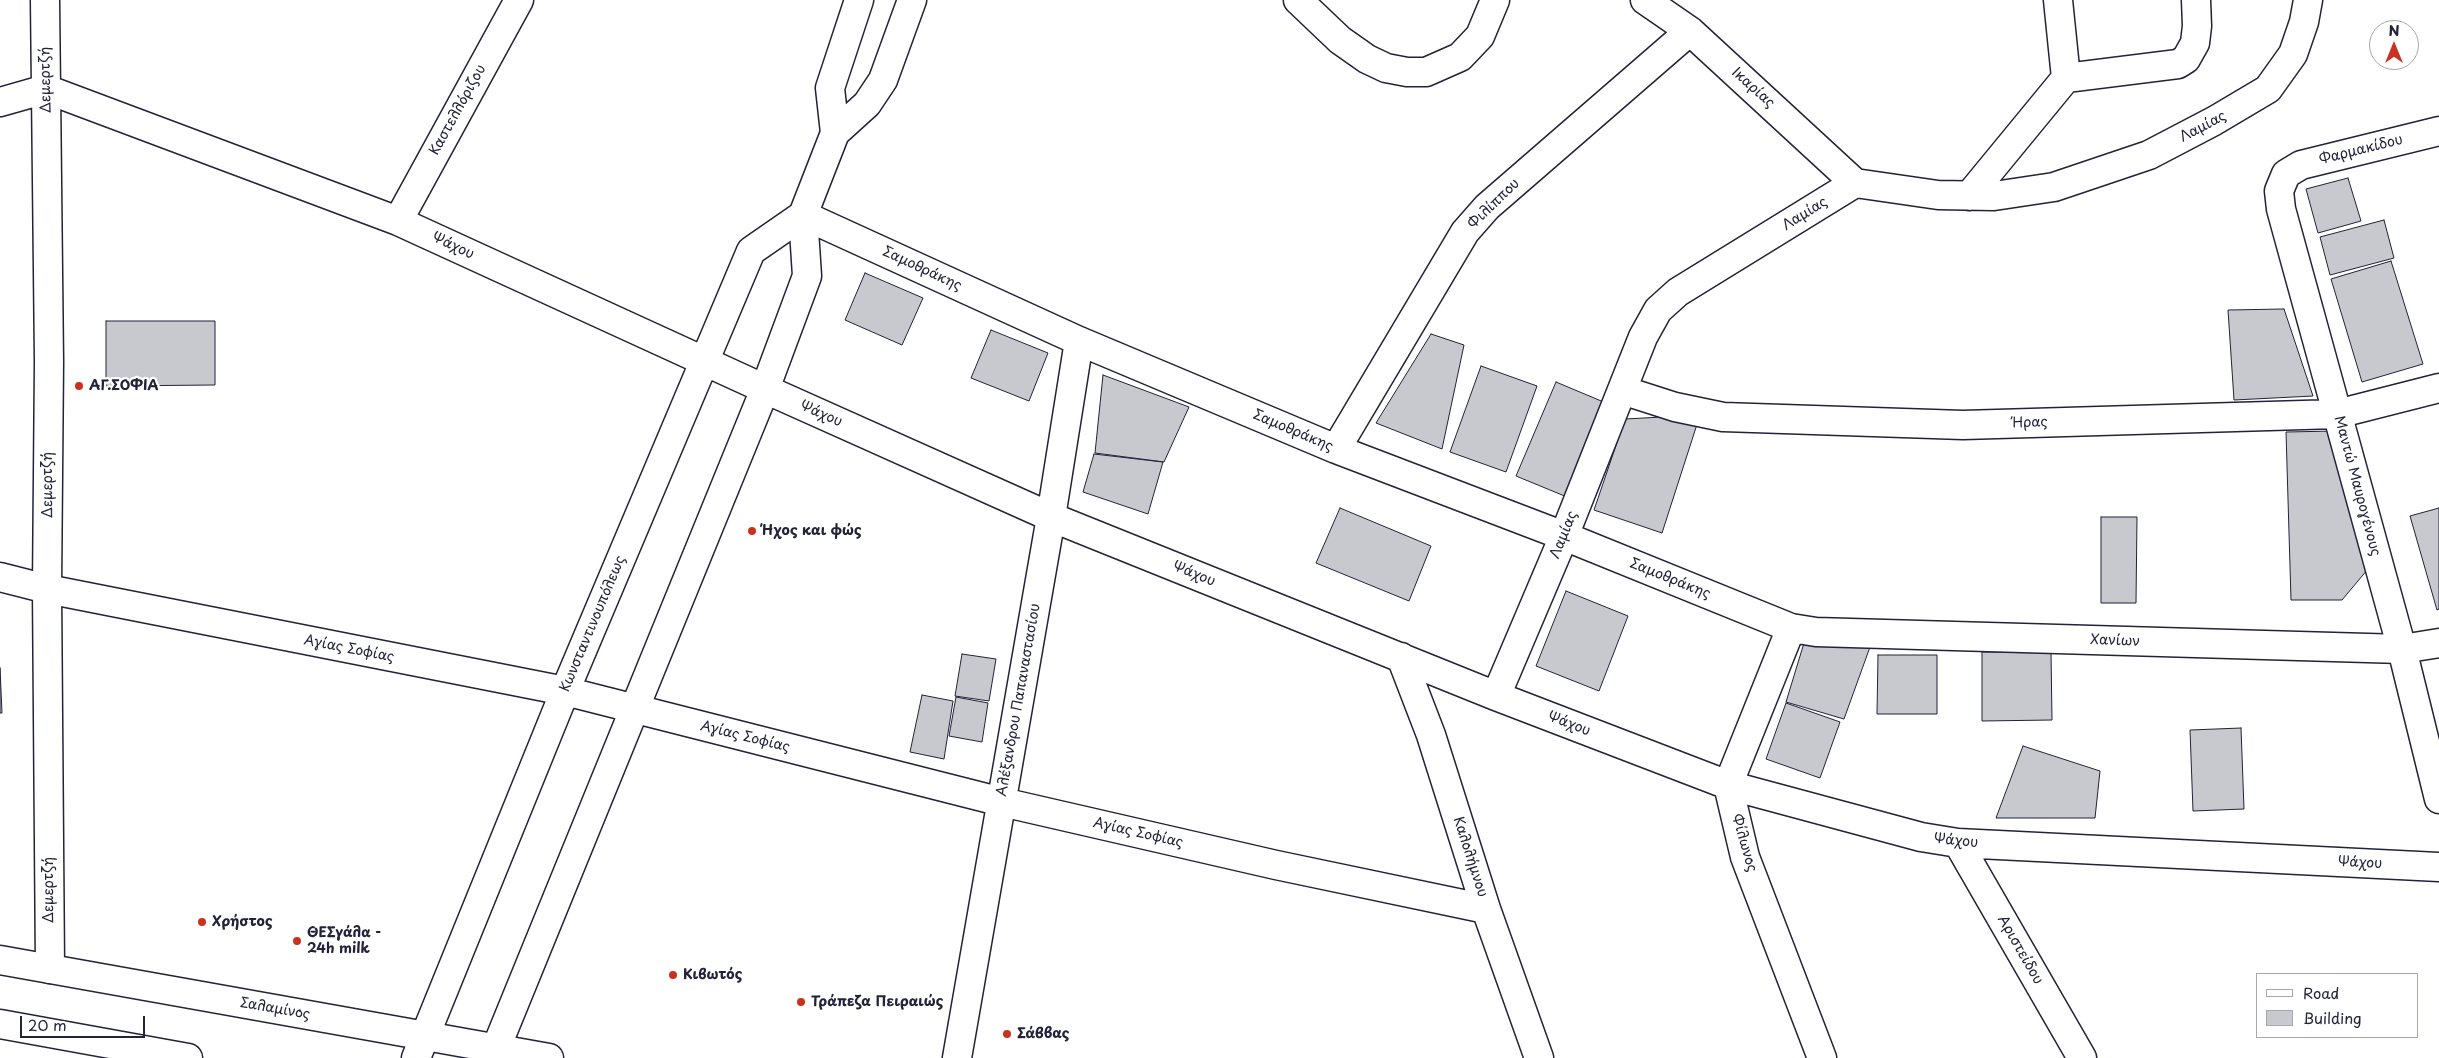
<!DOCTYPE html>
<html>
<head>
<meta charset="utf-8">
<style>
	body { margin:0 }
	#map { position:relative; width:2439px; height:1058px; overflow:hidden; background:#fff; font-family:"Playpen Sans",sans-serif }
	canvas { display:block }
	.legend { position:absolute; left:2256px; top:973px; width:162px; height:65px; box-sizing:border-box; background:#fff; border:1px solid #a7a7b1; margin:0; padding:6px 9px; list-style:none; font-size:15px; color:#22223b }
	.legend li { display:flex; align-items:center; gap:10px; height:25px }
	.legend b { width:25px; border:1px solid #a7a7b1 }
	.north { position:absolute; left:2369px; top:20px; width:50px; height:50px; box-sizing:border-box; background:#fff; border:1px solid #a7a7b1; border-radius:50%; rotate:0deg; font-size:14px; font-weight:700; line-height:20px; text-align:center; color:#22223b }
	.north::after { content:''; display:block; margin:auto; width:18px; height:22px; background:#c8321e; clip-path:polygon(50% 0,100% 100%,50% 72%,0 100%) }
	.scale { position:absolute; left:20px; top:1016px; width:125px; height:22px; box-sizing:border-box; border:2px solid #22223b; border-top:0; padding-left:6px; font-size:15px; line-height:18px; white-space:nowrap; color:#22223b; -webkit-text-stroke:4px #fff; paint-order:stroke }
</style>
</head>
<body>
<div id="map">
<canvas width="2439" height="1058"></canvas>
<ul class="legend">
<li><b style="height:6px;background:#fff"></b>Road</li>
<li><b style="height:14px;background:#c8c8cf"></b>Building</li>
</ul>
<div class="north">N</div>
<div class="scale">20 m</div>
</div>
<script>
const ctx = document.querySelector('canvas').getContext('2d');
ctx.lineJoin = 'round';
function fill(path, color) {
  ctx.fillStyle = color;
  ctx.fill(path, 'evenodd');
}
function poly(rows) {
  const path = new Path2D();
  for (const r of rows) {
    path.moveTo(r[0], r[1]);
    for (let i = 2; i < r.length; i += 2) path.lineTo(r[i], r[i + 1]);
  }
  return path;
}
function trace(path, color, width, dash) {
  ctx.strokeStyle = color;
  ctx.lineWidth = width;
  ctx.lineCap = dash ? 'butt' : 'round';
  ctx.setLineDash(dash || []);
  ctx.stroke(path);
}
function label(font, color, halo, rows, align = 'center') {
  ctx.font = font + ' "Playpen Sans",sans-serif';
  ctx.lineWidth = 4.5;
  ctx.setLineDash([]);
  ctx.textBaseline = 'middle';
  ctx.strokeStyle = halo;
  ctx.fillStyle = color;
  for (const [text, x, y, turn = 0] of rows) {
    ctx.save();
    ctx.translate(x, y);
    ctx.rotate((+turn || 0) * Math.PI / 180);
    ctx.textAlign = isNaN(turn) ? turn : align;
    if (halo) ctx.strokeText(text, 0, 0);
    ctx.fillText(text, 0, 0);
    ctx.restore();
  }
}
const building = poly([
	[2348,178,2361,221,2318,233,2306,189,2348,178],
	[2384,220,2394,258,2330,275,2320,237,2384,220],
	[2391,261,2423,364,2362,382,2331,279,2391,261],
	[865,273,923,298,902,345,845,320,865,273],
	[2284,309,2313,396,2234,400,2228,310,2284,309],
	[106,321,215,321,215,385,106,386,106,321],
	[991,330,1048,353,1029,401,971,378,991,330],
	[1431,334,1464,345,1442,449,1376,423,1431,334],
	[1481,366,1537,386,1506,472,1450,452,1481,366],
	[1103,375,1189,407,1164,462,1095,453,1103,375],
	[1556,382,1606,403,1567,497,1516,476,1556,382],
	[1700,415,1662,533,1594,510,1625,419,1700,415],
	[2336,431,2373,563,2342,600,2291,600,2286,432,2336,431],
	[1094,454,1163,462,1148,514,1083,492,1094,454],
	[1340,508,1431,546,1409,601,1316,563,1340,508],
	[2439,508,2439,609,2437,610,2410,516,2439,508],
	[2101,517,2137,517,2136,603,2101,603,2101,517],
	[1566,591,1628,616,1599,691,1536,666,1566,591],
	[1804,643,1870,647,1844,719,1786,702,1804,643],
	[1982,652,2051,652,2052,720,1982,721,1982,652],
	[962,654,996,659,989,701,955,696,962,654],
	[1878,655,1937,655,1937,714,1877,714,1878,655],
	[0,668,2,713,0,713,0,668],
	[922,695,953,701,944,759,910,752,922,695],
	[956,697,988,703,982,742,949,736,956,697],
	[1786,703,1840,722,1820,778,1766,759,1786,703],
	[2241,728,2244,809,2193,811,2190,730,2241,728],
	[2023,746,2100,771,2095,818,1996,818,2023,746]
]);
const minor = poly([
	[45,0,49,361,47,589,50,969],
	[1298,0,1340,40,1367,59,1386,68,1407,72,1426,72,1460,57,1480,36,1495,0],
	[1645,0,1690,31,1855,183],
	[2058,0,2066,78],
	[0,102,46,89,398,221,765,389,1051,517,1496,696,1728,785,1921,837,1958,843,2439,867],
	[2439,131,2301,165,2286,174,2279,191,2281,209,2402,649,2439,799],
	[835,133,867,104,883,80,912,0],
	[1969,196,2066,78,2178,64,2186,59,2195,43,2197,26,2196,0],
	[803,215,1079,341,1336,449,1564,536,1791,628,1816,632,2402,649,2439,643],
	[398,221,519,0],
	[1622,390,1675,407,1723,417,1963,425,2337,414,2439,388],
	[1336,449,1465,232,1487,207,1690,31],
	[0,577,47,589,565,691,1002,802,1276,865,1486,909],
	[1791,628,1728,785,1745,857,1822,1058],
	[1401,657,1431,735,1486,909,1539,1058],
	[1496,696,1564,536,1643,337,1658,310,1678,292,1855,183,1938,195,1994,196,2054,187,2149,155,2214,121,2268,89,2293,54,2304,22,2308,0],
	[1958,843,2082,1058],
	[416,1058,565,691,751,251,803,215],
	[492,1058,765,389,807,276,803,215,835,133,830,88,859,0],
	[957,1058,1051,517,1079,341]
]);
const major = poly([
	[0,960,549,1058],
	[0,1024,188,1058]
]);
const markers = [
	[79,386,5,"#c8321e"],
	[752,531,5,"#c8321e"],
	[202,922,5,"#c8321e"],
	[297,941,5,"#c8321e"],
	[673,975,5,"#c8321e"],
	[801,1002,5,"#c8321e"],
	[1007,1034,5,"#c8321e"]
];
const streetNames = [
	["Δεμερτζή",46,80,-91],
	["Ικαρίας",1753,88,42],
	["Καστελλόριζου",458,110,-61],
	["Λαμίας",2203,127,-28],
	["Φαρμακίδου",2361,150,-14],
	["Φιλίππου",1494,204,-44],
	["Λαμίας",1805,214,-32],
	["Ψάχου",453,246,25],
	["Σαμοθράκης",922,269,25],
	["Ψάχου",821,414,24],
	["Ήρας",2030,423,-2],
	["Σαμοθράκης",1293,431,23],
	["Δεμερτζή",48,485,-90],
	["Μαντώ Μαυρογένους",2357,486,75],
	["Λαμίας",1564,535,-68],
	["Ψάχου",1194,574,22],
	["Σαμοθράκης",1670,579,22],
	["Κωνσταντινουπόλεως",593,624,-67],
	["Χανίων",2115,641,2],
	["Αγίας Σοφίας",349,649,11],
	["Αλέξανδρου Παπαναστασίου",1019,700,-80],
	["Ψάχου",1569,724,21],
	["Αγίας Σοφίας",745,737,14],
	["Αγίας Σοφίας",1138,833,13],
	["Ψάχου",1956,841,6],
	["Φίλωνος",1744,843,74],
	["Καλολήμνου",1470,857,72],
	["Ψάχου",2360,863,3],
	["Δεμερτζή",49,890,-90],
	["Αριστείδου",2020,950,60],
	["Σαλαμίνος",275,1009,10]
];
const poiNames = [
	["ΑΓ.ΣΟΦΙΑ",89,386],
	["Ήχος και φώς",762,531],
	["Χρήστος",212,922],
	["ΘΕΣγάλα -",307,933],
	["24h milk",307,949],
	["Κιβωτός",683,975],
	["Τράπεζα Πειραιώς",811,1002],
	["Σάββας",1017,1034]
];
fill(building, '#c8c8cf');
trace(building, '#22223b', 1);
trace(minor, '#22223b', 31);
trace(major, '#22223b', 31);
trace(minor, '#fff', 28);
trace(major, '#fff', 28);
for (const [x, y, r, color] of markers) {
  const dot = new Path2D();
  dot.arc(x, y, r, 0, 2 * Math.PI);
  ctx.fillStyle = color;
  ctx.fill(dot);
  trace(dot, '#fff', 2);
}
label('14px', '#22223b', '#fff', streetNames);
label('bold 14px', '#22223b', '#fff', poiNames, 'left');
</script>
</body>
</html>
